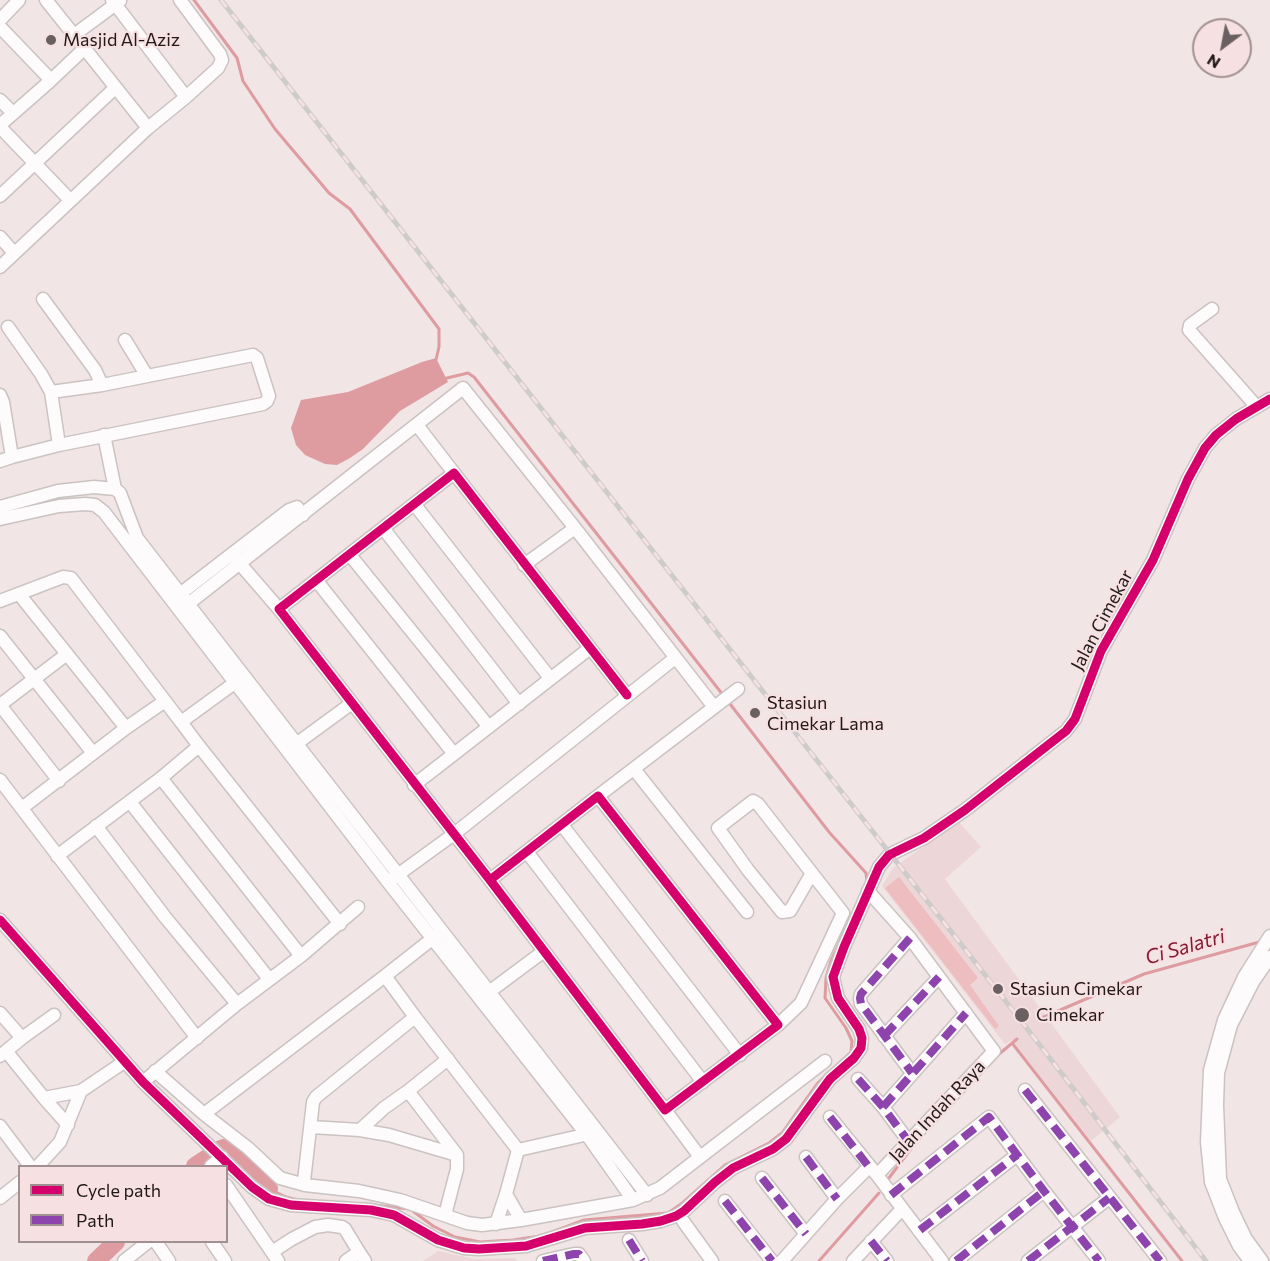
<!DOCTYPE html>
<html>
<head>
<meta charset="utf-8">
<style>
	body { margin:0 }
	#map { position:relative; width:1270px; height:1261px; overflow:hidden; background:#f2e5e6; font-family:Commissioner,sans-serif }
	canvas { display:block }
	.legend { position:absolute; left:18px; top:1165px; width:210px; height:78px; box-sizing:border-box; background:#f7e0e1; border:2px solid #a19091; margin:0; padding:8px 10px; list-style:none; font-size:18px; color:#201819 }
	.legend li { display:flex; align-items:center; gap:12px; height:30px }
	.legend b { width:30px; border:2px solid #a19091 }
	.north { position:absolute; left:1192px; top:18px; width:60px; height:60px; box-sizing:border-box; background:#f7e0e1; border:2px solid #a19091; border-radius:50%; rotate:212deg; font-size:16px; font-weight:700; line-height:24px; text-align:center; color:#201819 }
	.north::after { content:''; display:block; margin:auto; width:21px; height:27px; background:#6a6061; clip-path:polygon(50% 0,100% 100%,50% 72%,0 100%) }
</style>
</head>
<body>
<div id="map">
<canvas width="1270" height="1261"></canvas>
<ul class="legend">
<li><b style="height:8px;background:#d6006c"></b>Cycle path</li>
<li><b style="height:8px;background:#8e44ad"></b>Path</li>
</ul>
<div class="north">N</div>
</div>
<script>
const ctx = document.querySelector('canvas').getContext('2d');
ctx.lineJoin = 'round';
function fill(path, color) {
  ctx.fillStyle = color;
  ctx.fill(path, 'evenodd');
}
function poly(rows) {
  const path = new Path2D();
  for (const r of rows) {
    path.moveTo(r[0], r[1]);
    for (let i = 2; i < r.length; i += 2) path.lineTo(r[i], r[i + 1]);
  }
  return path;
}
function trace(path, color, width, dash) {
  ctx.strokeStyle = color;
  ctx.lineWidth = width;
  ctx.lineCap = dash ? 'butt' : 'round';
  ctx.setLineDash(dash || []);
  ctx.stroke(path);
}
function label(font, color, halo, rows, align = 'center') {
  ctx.font = font + ' Commissioner,sans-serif';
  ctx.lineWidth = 4.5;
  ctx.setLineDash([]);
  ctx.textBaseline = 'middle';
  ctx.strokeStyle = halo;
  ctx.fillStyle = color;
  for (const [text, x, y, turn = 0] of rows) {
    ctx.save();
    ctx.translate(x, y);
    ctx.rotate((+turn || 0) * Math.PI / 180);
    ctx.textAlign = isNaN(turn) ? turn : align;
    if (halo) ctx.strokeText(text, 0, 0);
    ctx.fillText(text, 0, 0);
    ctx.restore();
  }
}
const built = poly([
	[959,822,981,847,945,879,1120,1117,1091,1141,1012,1040,1005,1044,882,886,893,868],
	[438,1251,475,1259,515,1258,517,1261,423,1261]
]);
const green = poly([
	[899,877,978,978,970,985,999,1026,995,1029,885,888]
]);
const water = poly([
	[436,358,448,382,400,411,363,449,350,458,337,465,325,464,305,455,296,445,291,428,301,400,348,392,422,362]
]);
const stream = poly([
	[194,0,237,58,243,81,275,129,329,193,350,209,439,329,439,347,435,364],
	[443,379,468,373,474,377,723,695],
	[727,700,829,832,866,873,867,882],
	[1044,1017,1144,974,1263,941],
	[1012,1043,1182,1261],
	[998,1055,1017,1039],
	[832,1070,851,1052,852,1041,846,1028,825,998,826,978,831,961,842,937],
	[889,1178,913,1146],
	[269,1189,286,1197,298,1200],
	[364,1204,410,1209,433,1226,455,1237,480,1242,513,1240,540,1236],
	[552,1232,584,1220,668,1213,681,1204,725,1165,769,1143,782,1133,817,1084,827,1074],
	[819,1261,879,1193]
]);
const river = poly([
	[195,1166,221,1149,228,1147,269,1189],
	[96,1261,116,1242]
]);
const minor = poly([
	[46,0,148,128],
	[180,0,220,54,222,60,218,68,186,97],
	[0,20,19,0],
	[0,27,48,77,49,82,0,125],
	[74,35,120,1],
	[49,82,85,48],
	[0,100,13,113],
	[0,127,70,200],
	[0,196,115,88],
	[0,237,14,253],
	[0,267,148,128,186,97,112,0],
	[43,299,95,370,102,385],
	[1212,309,1190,325,1189,330,1257,407],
	[8,327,41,374,51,392],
	[125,340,147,376],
	[253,355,257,358,269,396,267,401,263,404,59,445,51,392,102,385,253,355],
	[0,395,3,402,12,457,0,461],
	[417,425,454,473],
	[104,435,115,489,120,493,137,538,647,1195],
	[12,457,59,445],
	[415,505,550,678],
	[0,507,58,491,94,487,115,489],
	[0,519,59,506,85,504,95,505,104,512,388,882,587,1135,633,1200],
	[383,528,519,704],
	[350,555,489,727],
	[235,558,279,609],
	[524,565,575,528],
	[316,580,454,754,590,648],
	[19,594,126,728,22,808],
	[180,594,289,510,297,507,303,515],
	[0,601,63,577,71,578,181,722,240,679],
	[188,604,463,388,575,528,714,707],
	[0,636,93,753],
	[0,705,59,781],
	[0,705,67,654],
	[181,722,199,746],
	[126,728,165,701],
	[292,747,352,703],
	[634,769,747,912],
	[161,778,301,956],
	[0,780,197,1038],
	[414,785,454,754],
	[598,796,738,689],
	[130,802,269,979],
	[562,825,740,1055],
	[96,826,165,917,237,1004],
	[527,852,703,1082],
	[57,856,161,778,199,746,340,924],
	[392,879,454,834,675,658],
	[490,880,598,796,778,1025,665,1110,490,880,279,609,454,473,627,695],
	[868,891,910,938,993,1050],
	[0,920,143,1082,252,1187,269,1199,291,1205,371,1210,394,1215,438,1240,464,1248,479,1249,526,1246,585,1228,642,1224,661,1221,676,1216,684,1211,715,1182,733,1168,773,1149,786,1139,830,1079,854,1058,861,1048,862,1038,859,1029,838,998,833,977,844,947,879,867,889,855,924,838,965,810,1066,731,1075,719,1101,651,1153,560,1188,479,1205,448,1216,435,1236,419,1270,399],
	[437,935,385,976,415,1017,316,1097,313,1102,304,1181,305,1185,359,1191,400,1200,467,1223,482,1225,521,1220,633,1200,660,1188,825,1061],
	[910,938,861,994,860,998,861,1004,912,1073],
	[485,995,544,951],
	[0,1013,22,1038,6,1051],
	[415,1017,518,1150,506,1194,521,1220],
	[778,1025,801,1003,843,913,758,804,753,801,718,828,748,870,782,912,790,911,812,873],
	[884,1036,939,977],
	[22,1038,54,1015],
	[0,1056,6,1051,44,1098,81,1091,124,1062],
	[155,1071,204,1114,248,1148,280,1178,305,1185],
	[858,1079,883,1107,909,1142],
	[143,1082,237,1004,301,956,358,907],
	[1025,1090,1160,1261],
	[408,1091,448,1059],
	[44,1098,68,1125],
	[883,1107,966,1013],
	[665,1110,700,1157],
	[204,1114,385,976],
	[830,1117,877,1175,994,1051],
	[0,1126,30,1166],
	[311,1127,360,1130,384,1108,408,1091,457,1155,457,1169,445,1215],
	[360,1130,389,1135,457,1155],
	[518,1150,593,1133],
	[806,1157,837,1199],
	[38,1166,60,1142,81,1091],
	[211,1166,222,1157],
	[877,1175,942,1261],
	[762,1178,806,1234],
	[226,1185,278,1261],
	[891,1195,989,1117,1044,1191,1099,1261],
	[0,1198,20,1182],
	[725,1201,772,1261],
	[683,1221,712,1261],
	[496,1224,506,1194],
	[919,1231,1017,1155],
	[629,1240,642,1261],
	[871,1241,887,1261],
	[156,1242,169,1261],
	[212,1242,225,1261],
	[272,1252,292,1239,315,1227,328,1225,342,1227,345,1229,359,1252],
	[124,1261,148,1242],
	[346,1261,359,1252,365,1261],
	[543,1261,574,1254,579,1254,584,1261],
	[782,1261,837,1199,869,1167],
	[853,1261,902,1209],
	[956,1261,1044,1191],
	[1028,1261,1109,1198],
	[1250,1261,1239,1246,1225,1218,1211,1182,1207,1142,1210,1070,1224,1020,1244,977,1270,936],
	[1262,1261,1246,1239,1233,1212,1220,1179,1217,1105,1218,1073,1231,1025,1253,982,1270,957]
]);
const rail = poly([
	[221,0,1022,1022,1206,1261]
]);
const quiet = poly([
	[910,938,861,994,860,998,861,1004,912,1073],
	[884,1036,939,977],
	[858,1079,883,1107,909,1142],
	[1025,1090,1160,1261],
	[883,1107,966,1013],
	[830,1117,869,1167],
	[806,1157,837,1199],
	[762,1178,806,1234],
	[891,1195,989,1117,1044,1191,1099,1261],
	[725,1201,772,1261],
	[920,1230,1017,1155],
	[629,1240,642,1261],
	[871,1241,887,1261],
	[543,1261,574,1254,579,1254,584,1261],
	[956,1261,1044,1191],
	[1028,1261,1109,1198]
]);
const cycleway = poly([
	[490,880,598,796,778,1025,665,1110,490,880,279,609,454,473,627,695],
	[0,920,143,1082,252,1187,269,1199,291,1205,371,1210,394,1215,438,1240,464,1248,479,1249,526,1246,585,1228,642,1224,661,1221,676,1216,684,1211,715,1182,733,1168,773,1149,786,1139,830,1079,854,1058,861,1048,862,1038,859,1029,838,998,833,977,844,947,879,867,889,855,924,838,965,810,1066,731,1075,719,1101,651,1153,560,1188,479,1205,448,1216,435,1236,419,1270,399]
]);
const markers = [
	[51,40,6,"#6a6061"],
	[755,713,6,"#6a6061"],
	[998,989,6,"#6a6061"],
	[1022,1015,8,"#6a6061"]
];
const poiNames = [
	["Masjid Al-Aziz",63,40],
	["Stasiun",767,703],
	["Cimekar Lama",767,724],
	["Stasiun Cimekar",1010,989],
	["Cimekar",1036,1015]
];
const streetNames = [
	["Jalan Cimekar",1102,620,-62],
	["Jalan Indah Raya",937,1111,-47]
];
const waterNames = [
	["Ci Salatri",1185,947,-16]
];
fill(built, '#edd6d8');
fill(green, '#edbdc0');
fill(water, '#de9ca1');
trace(stream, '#de9ca1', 3);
trace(river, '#de9ca1', 18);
trace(minor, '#cbc2c2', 15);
trace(minor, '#fdfbfb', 12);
trace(rail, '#cecbcb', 5);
trace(rail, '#f7e0e1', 3, [9]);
trace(quiet, '#8e44ad', 8, [15, 8]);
trace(cycleway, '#d6006c', 9);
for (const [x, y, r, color] of markers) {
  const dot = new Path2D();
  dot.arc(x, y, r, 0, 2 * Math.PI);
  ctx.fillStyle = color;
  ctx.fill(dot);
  trace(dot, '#f7e0e1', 2);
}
label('18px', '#201819', '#f7e0e1', poiNames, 'left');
label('18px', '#201819', '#f7e0e1', streetNames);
label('italic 20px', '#851b30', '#f7e0e1', waterNames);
</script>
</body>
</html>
